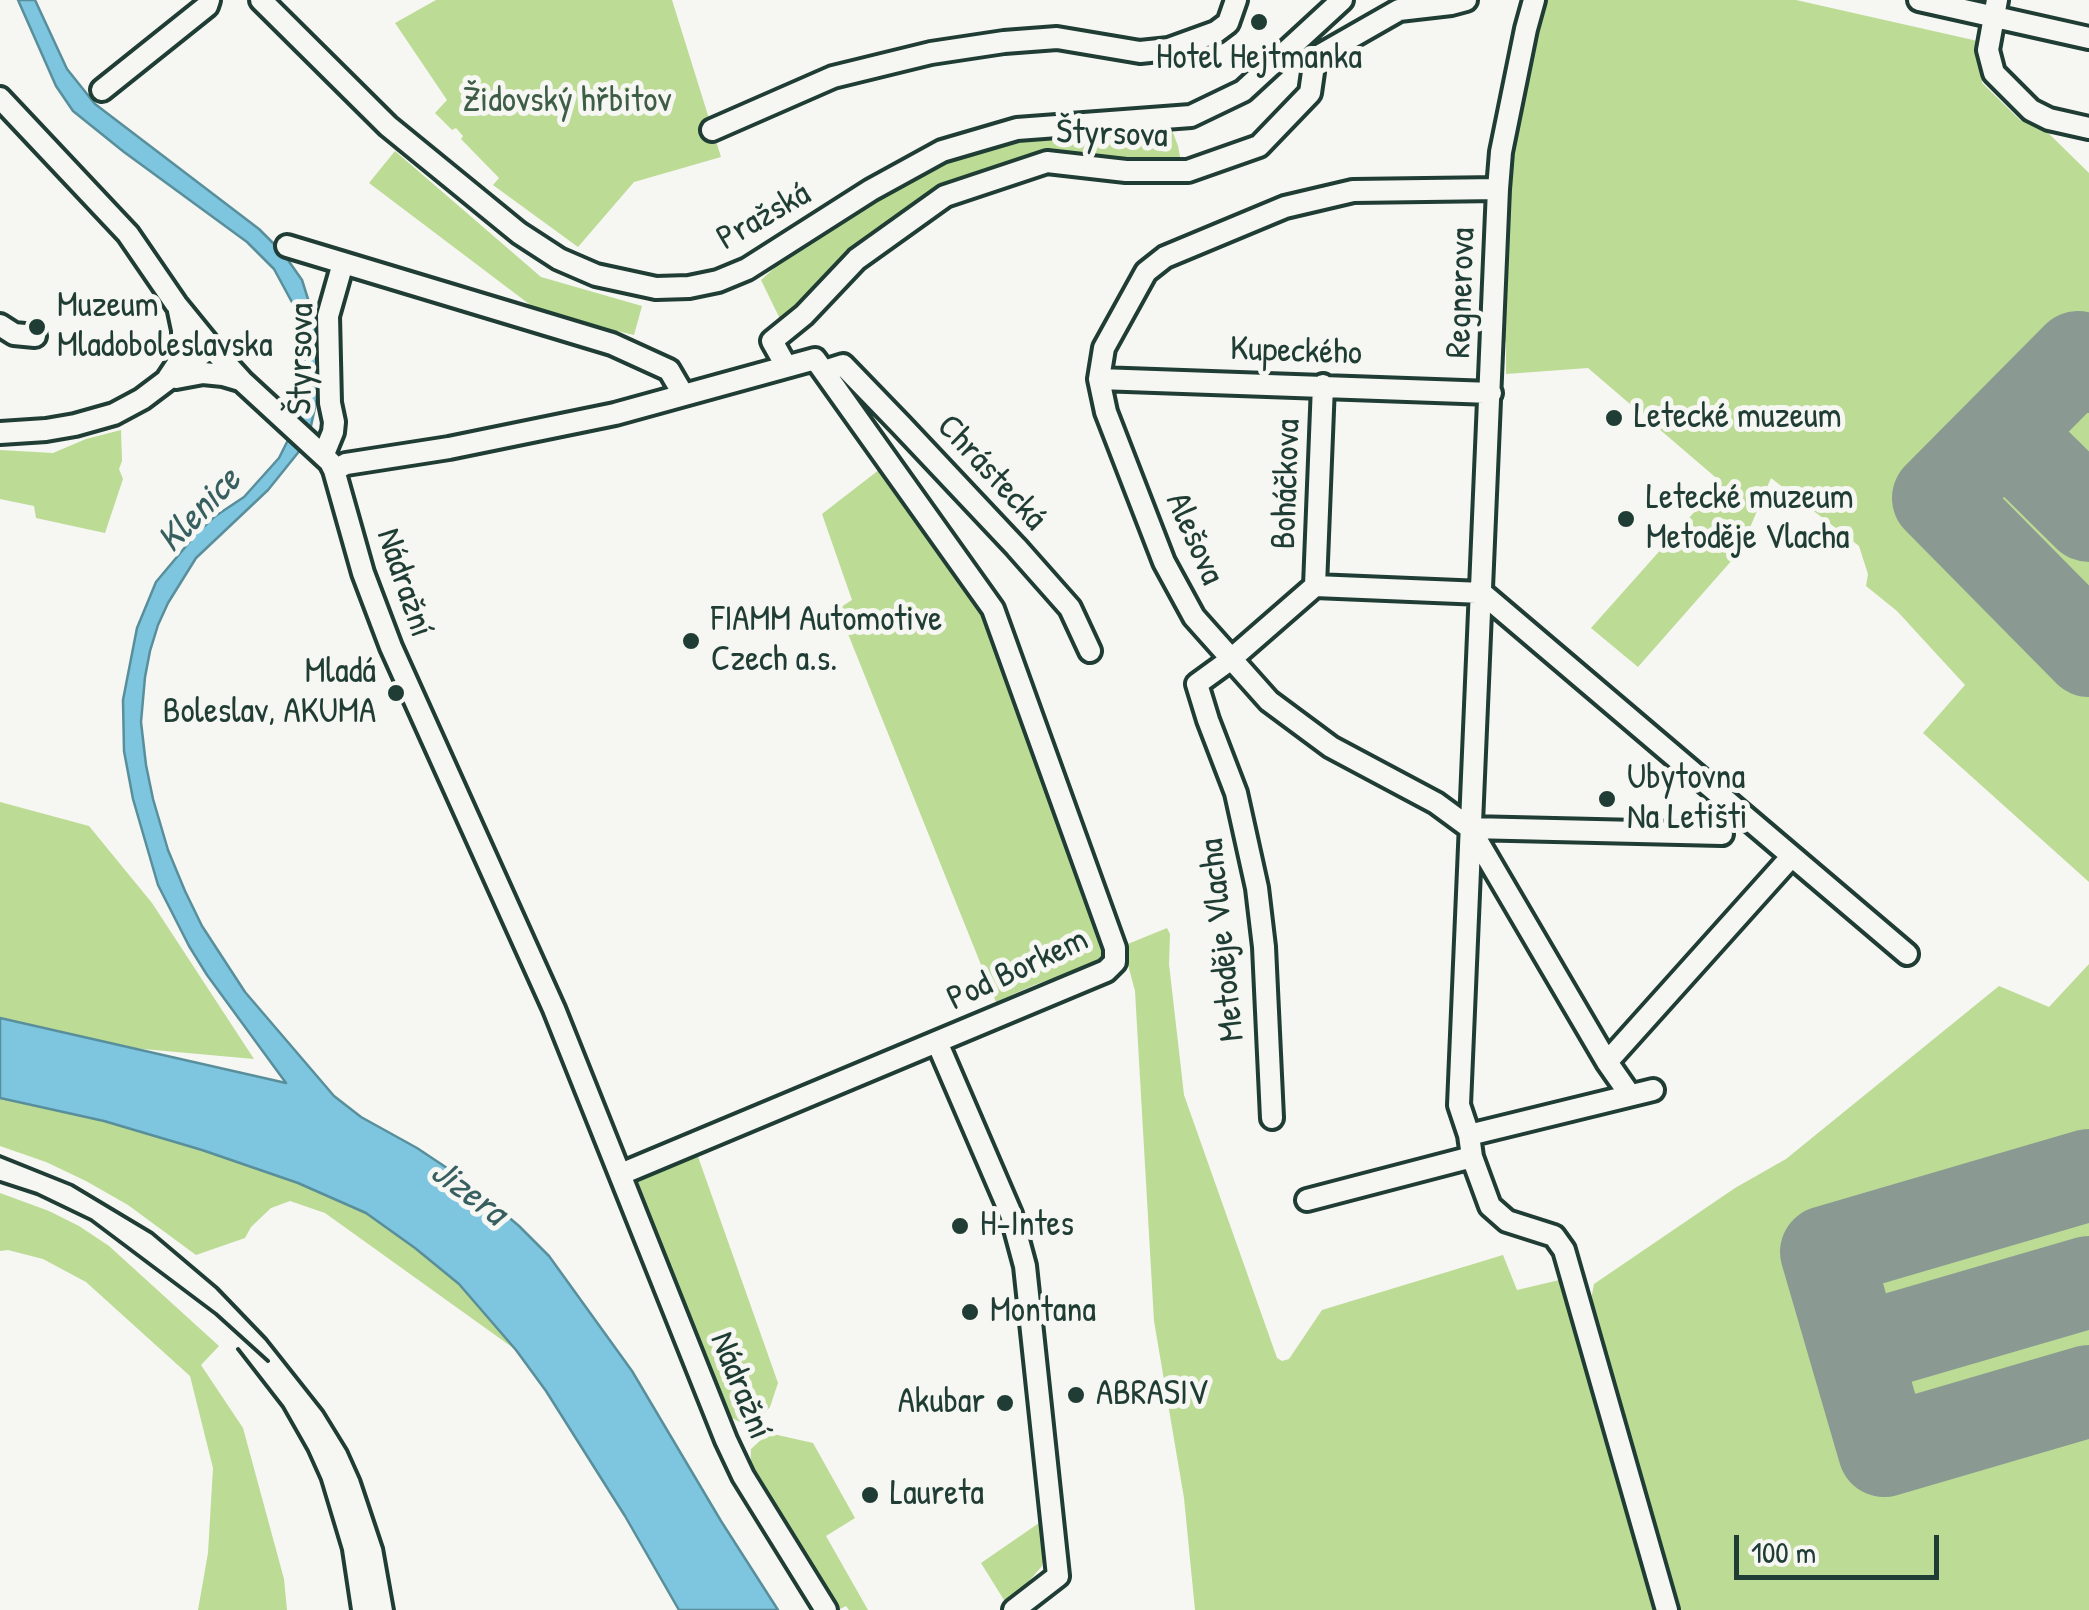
<!DOCTYPE html>
<html>
<head>
<meta charset="utf-8">
<style>
	body { margin:0 }
	#map { position:relative; width:2089px; height:1610px; overflow:hidden; background:#f6f6f2; font-family:"Patrick Hand",sans-serif }
	canvas { display:block }
	.scale { position:absolute; left:1734px; top:1535px; width:205px; height:45px; box-sizing:border-box; border:5px solid #1f3d34; border-top:0; padding-left:12px; font-size:30px; line-height:35px; white-space:nowrap; color:#1f3d34; -webkit-text-stroke:8px #f6f6f2; paint-order:stroke }
</style>
</head>
<body>
<div id="map">
<canvas width="2089" height="1610"></canvas>
<div class="scale">100 m</div>
</div>
<script>
const ctx = document.querySelector('canvas').getContext('2d');
ctx.lineJoin = 'round';
function fill(path, color) {
  ctx.fillStyle = color;
  ctx.fill(path, 'evenodd');
}
function poly(rows) {
  const path = new Path2D();
  for (const r of rows) {
    path.moveTo(r[0], r[1]);
    for (let i = 2; i < r.length; i += 2) path.lineTo(r[i], r[i + 1]);
  }
  return path;
}
function trace(path, color, width, dash) {
  ctx.strokeStyle = color;
  ctx.lineWidth = width;
  ctx.lineCap = dash ? 'butt' : 'round';
  ctx.setLineDash(dash || []);
  ctx.stroke(path);
}
function label(font, color, halo, rows, align = 'center') {
  ctx.font = font + ' "Patrick Hand",sans-serif';
  ctx.lineWidth = 10;
  ctx.setLineDash([]);
  ctx.textBaseline = 'middle';
  ctx.strokeStyle = halo;
  ctx.fillStyle = color;
  for (const [text, x, y, turn = 0] of rows) {
    ctx.save();
    ctx.translate(x, y);
    ctx.rotate((+turn || 0) * Math.PI / 180);
    ctx.textAlign = isNaN(turn) ? turn : align;
    if (halo) ctx.strokeText(text, 0, 0);
    ctx.fillText(text, 0, 0);
    ctx.restore();
  }
}
const green = poly([
	[436,0,672,0,721,157,634,182,578,247,493,185,499,178,461,139,463,136,456,128,452,130,435,113,447,100,395,23],
	[1542,0,1796,0,1982,42,1985,67,1982,83,2020,120,2040,125,2089,173,2089,882,1923,733,1965,685,1897,611,1866,586,1868,574,1859,546,1771,478,1740,551,1638,667,1591,628,1721,482,1588,368,1506,374,1506,342,1502,339,1507,189,1512,142],
	[1164,128,1172,130,1178,146,1181,162,1152,160,1132,165,1046,156,942,191,782,323,761,280,783,260,900,186,967,153,987,146,1045,136],
	[395,151,541,277,642,306,634,335,541,313,369,183],
	[121,430,122,461,119,469,123,479,105,533,36,518,34,506,0,499,0,450,53,453,86,439],
	[884,466,985,614,1111,958,1034,985,996,1002,838,609,852,600,822,514],
	[0,802,89,826,152,903,254,1059,121,1047,0,1018],
	[1167,928,1170,934,1169,964,1184,1095,1277,1358,1282,1361,1289,1359,1322,1310,1503,1255,1517,1290,1568,1278,1662,1610,1195,1610,1184,1498,1154,1321,1135,991,1123,946],
	[2089,964,2089,1610,1677,1610,1591,1300,1594,1284,1735,1188,1786,1159,1999,986,2049,1007],
	[0,1098,104,1121,202,1150,298,1183,366,1213,415,1248,459,1284,516,1350,325,1213,290,1201,271,1208,251,1227,245,1238,196,1255,128,1205,86,1181,46,1162,0,1146],
	[696,1151,778,1383,770,1407,757,1421,742,1423,726,1415,636,1190,638,1175],
	[0,1193,49,1211,79,1226,109,1246,219,1346,201,1365,243,1428,284,1579,287,1610,198,1610,208,1553,213,1468,190,1376,86,1282,43,1259,8,1250,0,1251],
	[773,1434,813,1443,855,1518,826,1536,868,1610,849,1610,846,1606,840,1609,750,1470,751,1449,765,1436],
	[1039,1523,1044,1550,1042,1566,1016,1596,1010,1602,1004,1600,981,1563]
]);
const water = poly([
	[18,0,35,0,67,69,95,104,259,229,283,253,302,280,319,334,321,364,319,389,311,426,301,449,268,490,196,558,168,603,158,625,150,651,145,677,141,722,146,765,153,799,168,850,185,891,202,926,245,992,334,1096,361,1117,417,1148,465,1180,519,1226,549,1256,632,1371,721,1521,778,1610,679,1610,625,1516,546,1391,516,1350,459,1284,415,1248,366,1213,298,1183,202,1150,104,1121,0,1098,0,1018,286,1083,207,975,189,946,158,885,133,799,124,751,123,700,137,628,156,582,197,533,214,517,244,497,279,458,289,438,301,405,306,362,300,317,274,269,247,242,124,152,73,111,56,86,18,0]
]);
const runway = poly([
	[2089,367,2078,357,1938,498,2089,651],
	[2018,446,2089,516],
	[2089,1175,1826,1252,1884,1451,2089,1391],
	[1873,1345,2089,1282]
]);
const minor = poly([
	[261,0,388,126,519,233,559,259,596,275,656,288,689,287,718,281,747,269,871,190,942,151,1017,129,1191,116,1243,91,1342,0],
	[1534,0,1526,29,1501,152,1498,189,1459,1105,1469,1135,1472,1157,1490,1206,1507,1221,1554,1236,1564,1250,1667,1610],
	[1919,0,2089,38],
	[1997,0,1988,50,1994,73,2031,110,2049,119,2089,128],
	[102,90,207,6,209,0],
	[0,98,128,234,176,304,211,347,242,381,330,462,334,470,363,573,391,647,554,1009,726,1440,743,1476,826,1610],
	[712,130,833,77,931,53,1004,42,1057,38,1140,52,1169,49,1216,32,1228,23,1236,0],
	[1498,189,1353,191,1285,207,1165,257,1146,272,1104,348,1099,379,1106,412,1164,562,1194,617,1269,701,1331,747,1436,803,1470,828,1722,834],
	[287,246,612,344,669,370,683,394],
	[0,325,14,334,35,336],
	[786,366,772,341,804,315,857,259,945,196,1047,162,1126,171,1188,171,1259,146,1310,93,1315,58,1399,10,1451,4,1466,0],
	[824,371,843,365,901,425,1016,547,1070,608,1090,651],
	[168,378,178,363,183,343,183,330,179,311],
	[176,378,203,373,223,375,240,380],
	[1099,379,1491,393],
	[0,433,46,430,75,425,114,414,142,399,211,347],
	[324,454,333,432,334,422,330,403,328,316,343,263],
	[334,470,346,464,449,448,615,414,815,359,993,609,1115,948,1115,962,1106,971,621,1174],
	[1315,586,1323,385],
	[1470,828,1607,1062,1630,1095],
	[937,1042,1011,1214,1025,1266,1058,1576,1014,1610],
	[1607,1062,1791,857],
	[1272,1118,1264,947,1257,888,1236,793,1208,720,1197,684,1230,660,1315,586,1482,593,1907,954],
	[1469,1135,1653,1090],
	[1307,1200,1472,1157]
]);
const rail = poly([
	[0,1156,72,1185,152,1233,217,1288,266,1339,323,1411,347,1450,360,1479,383,1548,394,1610],
	[0,1182,37,1194,91,1220,216,1314,268,1361],
	[238,1349,283,1407,308,1451,321,1480,342,1550,351,1610]
]);
const markers = [
	[1259,22,10,"#1f3d34"],
	[37,327,10,"#1f3d34"],
	[1614,418,10,"#1f3d34"],
	[1626,519,10,"#1f3d34"],
	[691,641,10,"#1f3d34"],
	[396,693,10,"#1f3d34"],
	[1607,799,10,"#1f3d34"],
	[960,1226,10,"#1f3d34"],
	[970,1312,10,"#1f3d34"],
	[1076,1395,10,"#1f3d34"],
	[1005,1403,10,"#1f3d34"],
	[870,1495,10,"#1f3d34"]
];
const poiNames = [
	["Hotel Hejtmanka",1259,59,"center"],
	["Muzeum",57,307],
	["Mladoboleslavska",57,347],
	["Letecké muzeum",1634,418],
	["Letecké muzeum",1646,499],
	["Metoděje Vlacha",1646,539],
	["FIAMM Automotive",711,621],
	["Czech a.s.",711,661],
	["Mladá",376,673,"right"],
	["Boleslav, AKUMA",376,713,"right"],
	["Ubytovna",1627,779],
	["Na Letišti",1627,819],
	["H-Intes",980,1226],
	["Montana",990,1312],
	["ABRASIV",1096,1395],
	["Akubar",985,1403,"right"],
	["Laureta",890,1495]
];
const parkNames = [
	["Židovský hřbitov",567,102]
];
const streetNames = [
	["Štyrsova",1112,135,2],
	["Pražská",764,217,-30],
	["Regnerova",1462,293,-88],
	["Kupeckého",1296,352,2],
	["Štyrsova",302,359,-89],
	["Chrástecká",991,473,47],
	["Boháčkova",1287,484,-88],
	["Alešova",1194,539,66],
	["Nádražní",404,583,71],
	["Metoděje Vlacha",1223,940,-96],
	["Pod Borkem",1018,970,-25],
	["Nádražní",740,1386,68]
];
const waterNames = [
	["Klenice",200,511,-46],
	["Jizera",468,1193,37]
];
fill(green, '#bcdb94');
fill(water, '#7ec5df');
trace(water, '#588f9b', 2.5);
trace(runway, '#8a9a93', 92);
trace(minor, '#1f3d34', 28);
trace(minor, '#f6f6f2', 20);
trace(rail, '#1f3d34', 4);
for (const [x, y, r, color] of markers) {
  const dot = new Path2D();
  dot.arc(x, y, r, 0, 2 * Math.PI);
  ctx.fillStyle = color;
  ctx.fill(dot);
  trace(dot, '#f6f6f2', 4);
}
label('35px', '#1f3d34', '#f6f6f2', poiNames, 'left');
label('35px', '#3e5d47', '#f6f6f2', parkNames);
label('35px', '#1f3d34', '#f6f6f2', streetNames);
label('italic 38px', '#375f5f', '#f6f6f2', waterNames);
</script>
</body>
</html>
